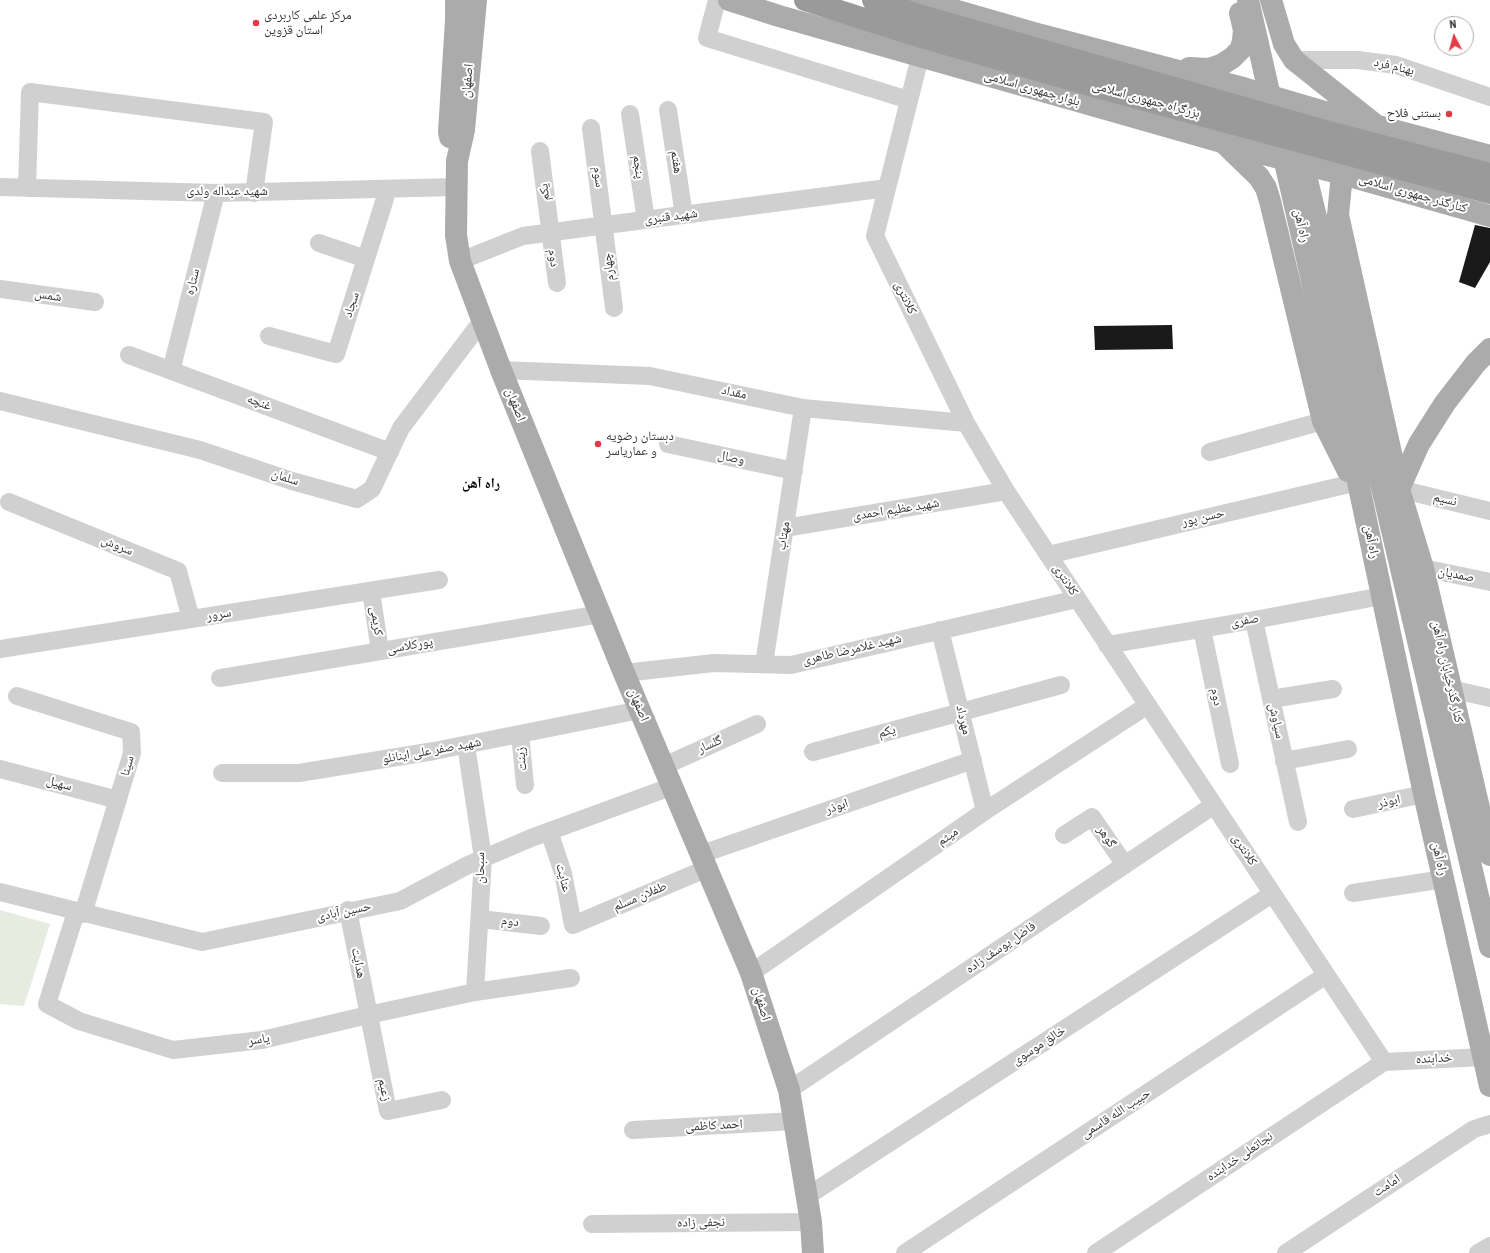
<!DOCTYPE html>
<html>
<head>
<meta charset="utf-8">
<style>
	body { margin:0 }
	#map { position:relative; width:1490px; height:1253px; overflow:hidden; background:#fff; font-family:"Roboto Condensed",sans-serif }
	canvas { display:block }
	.north { position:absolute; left:1434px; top:16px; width:40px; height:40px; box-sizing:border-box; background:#fff; border:1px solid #adadad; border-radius:50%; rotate:354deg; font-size:11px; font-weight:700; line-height:16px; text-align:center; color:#333 }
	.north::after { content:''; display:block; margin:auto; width:14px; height:18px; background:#e63946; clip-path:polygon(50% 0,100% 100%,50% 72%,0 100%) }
</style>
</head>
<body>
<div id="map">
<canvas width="1490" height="1253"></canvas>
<div class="north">N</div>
</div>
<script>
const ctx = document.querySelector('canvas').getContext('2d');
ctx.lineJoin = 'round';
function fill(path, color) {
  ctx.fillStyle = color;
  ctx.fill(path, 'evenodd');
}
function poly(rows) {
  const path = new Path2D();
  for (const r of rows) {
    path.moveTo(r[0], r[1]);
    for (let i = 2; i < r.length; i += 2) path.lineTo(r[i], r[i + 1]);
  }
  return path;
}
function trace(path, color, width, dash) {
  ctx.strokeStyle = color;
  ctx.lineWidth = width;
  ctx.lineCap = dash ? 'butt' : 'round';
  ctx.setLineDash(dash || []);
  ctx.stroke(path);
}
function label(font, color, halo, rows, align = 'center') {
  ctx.font = font + ' "Roboto Condensed","Noto Naskh Arabic",sans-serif';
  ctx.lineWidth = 4;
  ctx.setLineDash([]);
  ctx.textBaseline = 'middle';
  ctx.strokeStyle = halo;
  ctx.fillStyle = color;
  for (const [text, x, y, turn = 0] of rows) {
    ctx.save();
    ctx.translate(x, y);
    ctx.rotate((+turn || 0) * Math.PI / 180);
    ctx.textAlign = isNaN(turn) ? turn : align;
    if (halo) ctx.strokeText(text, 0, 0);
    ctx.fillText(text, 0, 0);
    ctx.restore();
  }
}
const green = poly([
	[0,910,50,924,24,1006,0,1004]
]);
const building = poly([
	[1475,225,1490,228,1490,262,1475,288,1459,282],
	[1172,325,1173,349,1095,350,1094,326]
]);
const minor = poly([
	[717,0,707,38,909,100],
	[920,57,875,236,966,423,1006,491,1384,1062],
	[1294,60,1358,60,1396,65,1490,97],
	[668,110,684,215],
	[630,114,646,220],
	[591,128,614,308],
	[540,151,557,283],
	[0,187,216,193,455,187],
	[27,188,30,92,264,122,254,193],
	[319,243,366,259],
	[460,261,523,236,887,188],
	[0,289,95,302],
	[269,336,336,354,388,189],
	[129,355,390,452],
	[501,370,650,376,803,408,966,423],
	[171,371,216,193],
	[0,401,200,450,292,481,357,499,372,489,401,428,482,321],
	[668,444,794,471],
	[1210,452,1323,421],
	[1399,489,1490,511],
	[9,502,178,571,191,619],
	[785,528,1006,491],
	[1048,555,1358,482],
	[1423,568,1490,582],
	[371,591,380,651],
	[1254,620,1298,822],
	[1202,629,1230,764],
	[940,630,985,811],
	[1107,645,1254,620,1382,596],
	[0,649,439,580],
	[764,664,803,408],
	[624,673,714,663,791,665,1077,599],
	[220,678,600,614],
	[1451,689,1490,698],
	[17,696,131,732,132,753,83,914],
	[1271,699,1333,689],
	[520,734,525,785],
	[466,745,483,858,475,992],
	[813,752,1061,685],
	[1284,761,1348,749],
	[664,766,757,724],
	[0,769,118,800],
	[222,773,299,773,434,751,640,710],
	[1353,809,1424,794],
	[549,831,563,873,573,925,708,868],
	[1064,835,1092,817,1125,865],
	[702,854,973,760],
	[0,892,202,942,400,901,468,865,531,838,673,786],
	[1353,893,1444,879],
	[348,910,388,1111,442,1100],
	[76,912,47,1004,79,1021,173,1050,262,1040,368,1015,475,992,571,978],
	[480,919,541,926],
	[751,973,985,811,1148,705],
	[1384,1062,1483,1057],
	[789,1090,1214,805],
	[633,1130,794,1121],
	[806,1197,1272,894],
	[592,1224,811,1222],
	[905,1253,1326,975],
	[1096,1253,1384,1062],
	[1286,1253,1474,1129,1490,1124],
	[1478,1253,1490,1246]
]);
const major = poly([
	[476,0,464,130,457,161,456,235,460,261,501,370,624,673,751,973,789,1090,811,1222,813,1253],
	[729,0,779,16,1260,153],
	[919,0,1041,35,1243,88],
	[1248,0,1358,482,1424,794,1490,1086],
	[1271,0,1284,44,1294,60,1377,126],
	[1189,68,1209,69,1221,65,1232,58,1241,49,1243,40,1244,30,1240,13],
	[1325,112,1490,156],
	[450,137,449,132,456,20,456,0],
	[1224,143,1259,177,1266,188,1270,201,1323,421,1348,471],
	[1299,147,1383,492,1490,947],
	[1335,172,1490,216],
	[1342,174,1338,215,1399,489,1423,568,1490,855],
	[1399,489,1419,444,1445,403,1476,363,1490,349]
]);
const majorBridge = poly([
	[1243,88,1325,112],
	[1260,153,1335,172]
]);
const highwayBridge = poly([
	[805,0,921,37,1100,88,1490,193],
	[873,0,922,16,1336,134,1490,174]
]);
const markers = [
	[256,23,4,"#e63946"],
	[1449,114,4,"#e63946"],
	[598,444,4,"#e63946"]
];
const poiNames = [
	["مرکز علمی کاربردی",264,16],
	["استان قزوین",264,31],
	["بستنی فلاح",1441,114,"right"],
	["دبستان رضویه",606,437],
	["و عماریاسر",606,452]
];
const streetNames = [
	["بهنام فرد",1394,67,13],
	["اصفهان",468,81,-85],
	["بلوار جمهوری اسلامی",1032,89,16],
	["بزرگراه جمهوری اسلامی",1146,100,15],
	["هفتم",676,162,81],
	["پنجم",638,167,82],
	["سوم",598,177,83],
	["شهید عبداله ولدی",227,192],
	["یکم",545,192,-97],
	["کنارگذر جمهوری اسلامی",1413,194,16],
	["شهید قنبری",671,217,-7],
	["راه آهن",1301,226,77],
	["دوم",553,258,82],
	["چهارم",609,267,-97],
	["ستاره",193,282,-76],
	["شمس",48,296,8],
	["کلانتری",905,298,64],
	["سجاد",352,305,-72],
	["مقداد",734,393,12],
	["غنچه",259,403,20],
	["اصفهان",515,405,68],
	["وصال",731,458,12],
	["سلمان",285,478,18],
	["نسیم",1445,500,13],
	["شهید عظیم احمدی",896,510,-9],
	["حسن پور",1203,518,-13],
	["مهتاب",784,536,-81],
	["راه آهن",1371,542,78],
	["سروش",117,546,22],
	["صمدیان",1456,575,11],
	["کلانتری",1065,580,57],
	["سرور",219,615,-9],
	["کریمی",376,621,81],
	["صفری",1245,621,-10],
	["پورکلاسی",410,646,-10],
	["شهید غلامرضا طاهری",852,650,-13],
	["کنار گذرخیابان راه آهن",1447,672,77],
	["دوم",1216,697,78],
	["اصفهان",638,705,67],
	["مهرداد",963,720,76],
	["سیاوش",1276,721,78],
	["یکم",887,732,-15],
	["گلسار",710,745,-24],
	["شهید صفر علی اینانلو",432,751,-10],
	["زینت",522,759,-96],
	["سینا",128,766,-74],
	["سهیل",59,784,15],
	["ابوذر",1389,802,-13],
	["ابوذر",837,807,-19],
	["میثم",948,837,-35],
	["گوهر",1106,837,56],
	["کلانتری",1244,850,57],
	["راه آهن",1439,859,77],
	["سبحان",481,868,-90],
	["عنایت",563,878,76],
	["طفلان مسلم",640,897,-23],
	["حسین آبادی",344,912,-12],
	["دوم",510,922,6],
	["فاضل یوسف زاده",1001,948,-34],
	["هدایت",358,963,79],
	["اصفهان",761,1004,73],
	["یاسر",259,1040,-9],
	["خالق موسوی",1039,1046,-33],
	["خدابنده",1434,1059,-3],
	["زعیم",384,1090,79],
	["حبیب الله قاسمی",1116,1114,-33],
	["احمد کاظمی",714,1126,-3],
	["نجاتعلی خدابنده",1240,1157,-34],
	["امامت",1387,1186,-34],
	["نجفی زاده",701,1223,-1]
];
const neighbourhoodNames = [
	["راه آهن",481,484]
];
fill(green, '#e6ecdf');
fill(building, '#1a1a1a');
trace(minor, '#d0d0d0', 18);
trace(major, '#ababab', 22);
trace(majorBridge, '#ababab', 22);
trace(highwayBridge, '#9a9a9a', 22);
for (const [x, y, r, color] of markers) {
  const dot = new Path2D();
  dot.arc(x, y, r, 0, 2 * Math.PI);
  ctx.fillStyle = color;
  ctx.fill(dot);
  trace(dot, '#fff', 1.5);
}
label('13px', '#333', '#fff', poiNames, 'left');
label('13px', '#333', '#fff', streetNames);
label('bold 14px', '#000', '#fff', neighbourhoodNames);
</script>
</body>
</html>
